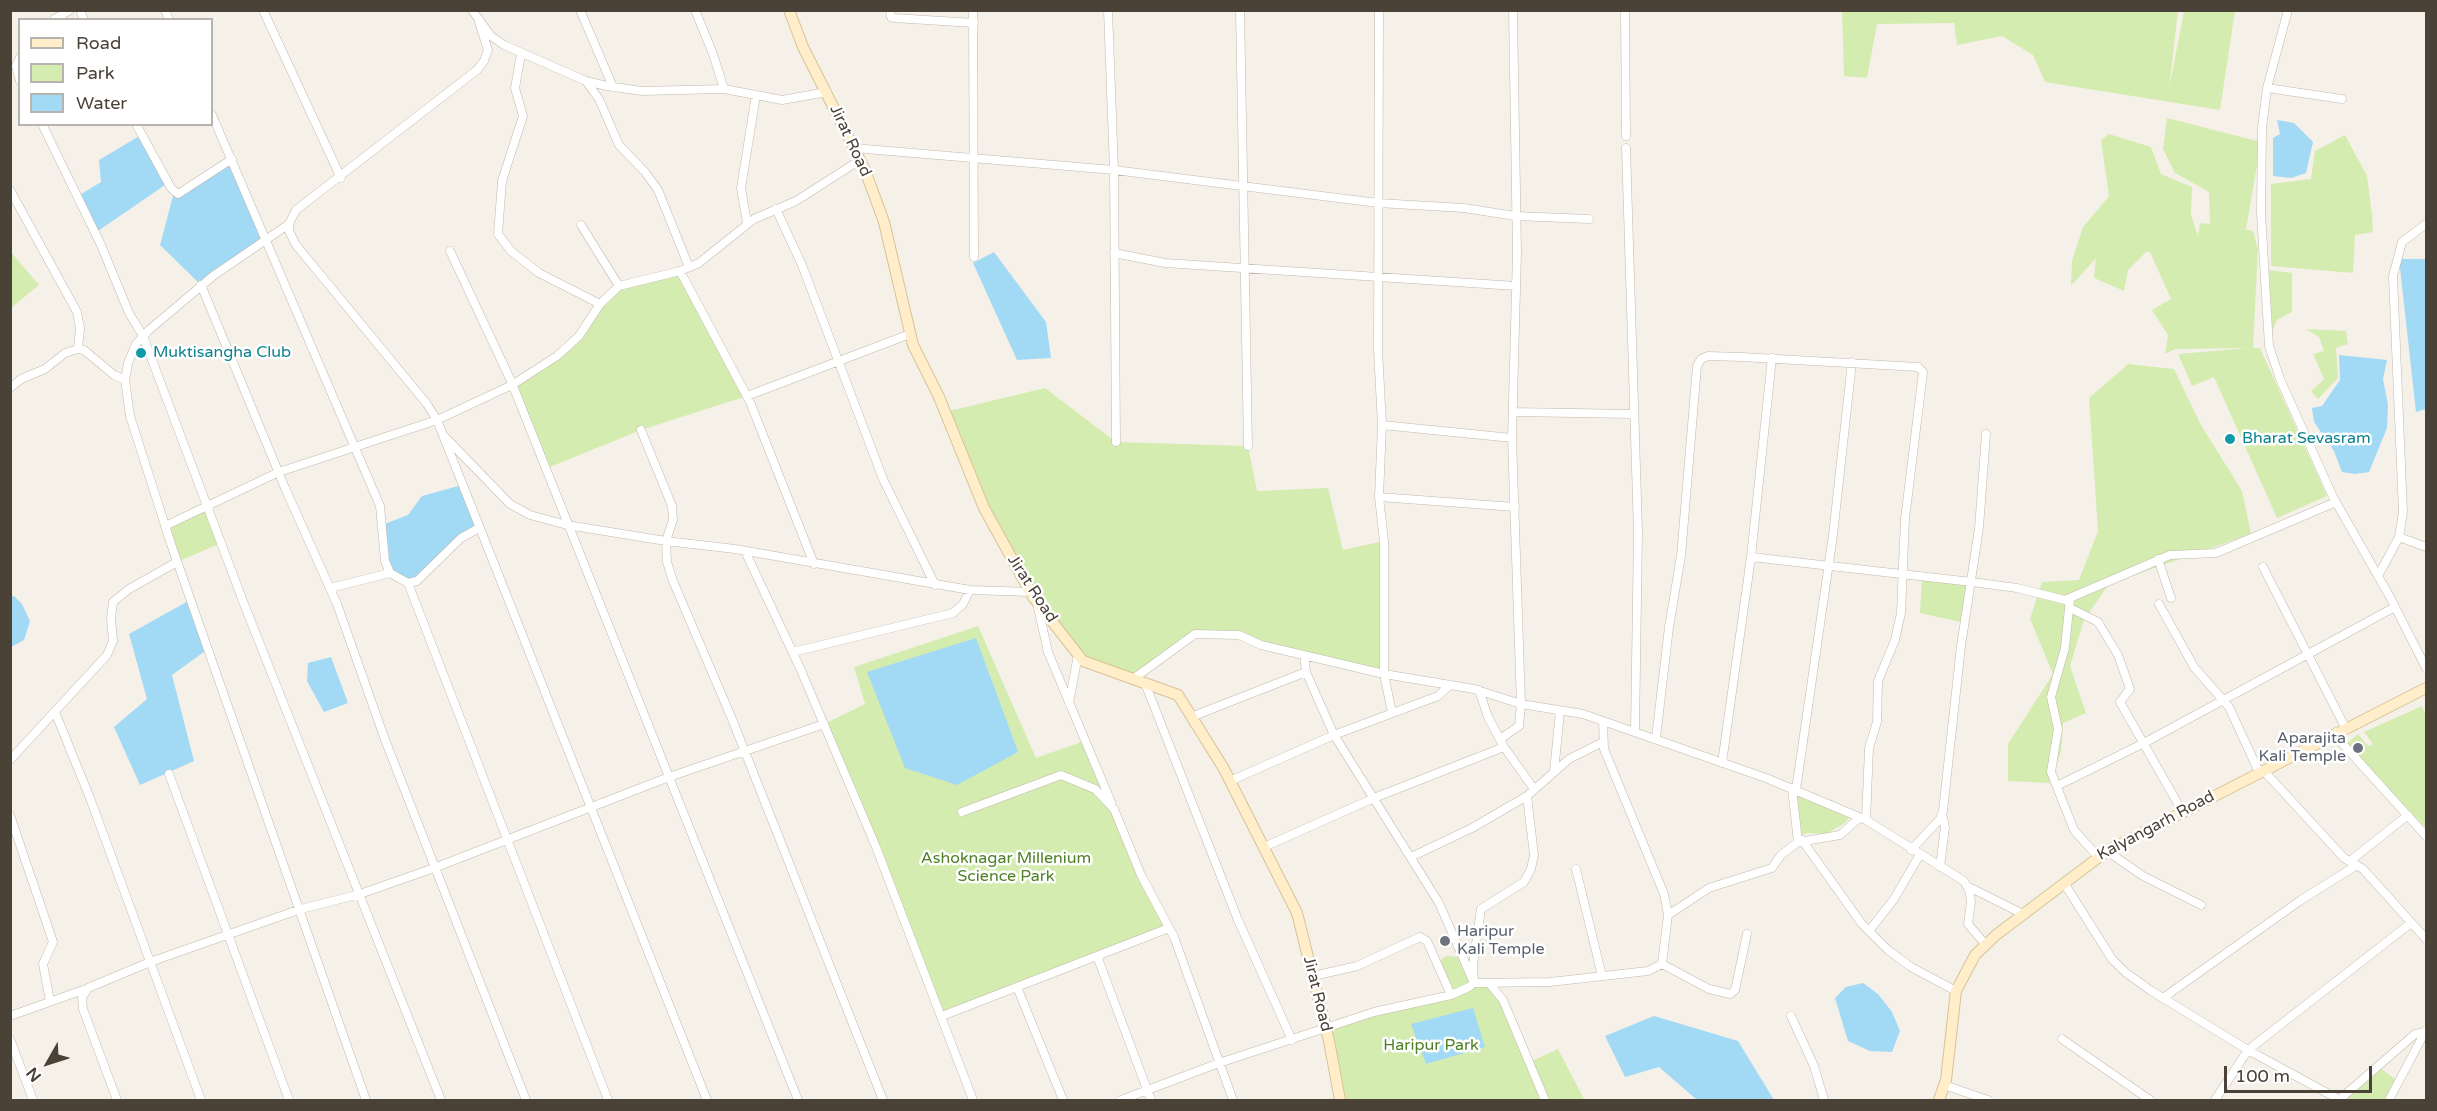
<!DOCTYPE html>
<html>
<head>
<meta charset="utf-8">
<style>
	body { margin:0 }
	#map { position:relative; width:2437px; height:1111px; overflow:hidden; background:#f5f1e9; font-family:"Varela Round",sans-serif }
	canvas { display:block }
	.frame { position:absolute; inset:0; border:12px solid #4a4137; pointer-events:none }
	.legend { position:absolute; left:18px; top:18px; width:195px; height:108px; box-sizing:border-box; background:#fff; border:2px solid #b7b3af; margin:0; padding:8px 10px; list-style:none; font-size:18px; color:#4a4137 }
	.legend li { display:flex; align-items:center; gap:12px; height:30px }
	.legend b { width:30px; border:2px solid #b7b3af }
	.north { position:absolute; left:18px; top:1033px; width:60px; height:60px; -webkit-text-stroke:4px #fff; paint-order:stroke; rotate:231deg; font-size:16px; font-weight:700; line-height:24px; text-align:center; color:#4a4137 }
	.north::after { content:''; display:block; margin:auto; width:21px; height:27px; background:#4a4137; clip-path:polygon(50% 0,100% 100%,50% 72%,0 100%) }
	.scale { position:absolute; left:2224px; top:1066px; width:148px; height:27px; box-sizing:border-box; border:3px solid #4a4137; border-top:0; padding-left:8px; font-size:18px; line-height:21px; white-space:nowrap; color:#4a4137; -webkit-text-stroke:4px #fff; paint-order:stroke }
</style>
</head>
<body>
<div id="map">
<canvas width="2437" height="1111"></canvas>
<div class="frame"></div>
<ul class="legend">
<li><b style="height:8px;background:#ffeec9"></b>Road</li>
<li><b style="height:16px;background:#d5ecb0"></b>Park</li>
<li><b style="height:16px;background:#a2d9f5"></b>Water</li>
</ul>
<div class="north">N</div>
<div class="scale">100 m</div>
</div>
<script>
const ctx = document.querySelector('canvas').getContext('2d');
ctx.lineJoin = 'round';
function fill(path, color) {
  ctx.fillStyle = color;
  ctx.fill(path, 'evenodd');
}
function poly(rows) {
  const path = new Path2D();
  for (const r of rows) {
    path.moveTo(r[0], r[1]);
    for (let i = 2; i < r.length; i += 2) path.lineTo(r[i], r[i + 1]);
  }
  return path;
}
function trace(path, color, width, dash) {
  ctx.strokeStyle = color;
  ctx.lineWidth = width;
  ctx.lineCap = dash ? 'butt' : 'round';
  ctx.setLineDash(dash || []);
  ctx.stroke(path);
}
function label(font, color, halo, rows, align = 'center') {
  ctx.font = font + ' "Varela Round",sans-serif';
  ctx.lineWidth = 5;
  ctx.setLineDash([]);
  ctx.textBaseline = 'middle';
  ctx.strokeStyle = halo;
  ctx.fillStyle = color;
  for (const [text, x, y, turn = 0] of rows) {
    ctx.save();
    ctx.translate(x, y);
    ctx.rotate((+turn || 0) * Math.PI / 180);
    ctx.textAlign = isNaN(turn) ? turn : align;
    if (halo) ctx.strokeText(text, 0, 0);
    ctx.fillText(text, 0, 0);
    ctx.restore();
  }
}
const green = poly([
	[1842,11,2178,11,2169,89,2184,11,2235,11,2220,110,2045,82,2033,55,2002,36,1957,45,1954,23,1877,24,1867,78,1844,76],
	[2167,118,2261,142,2246,229,2238,228,2253,231,2258,249,2253,348,2260,348,2327,496,2277,518,2214,377,2192,386,2178,354,2248,348,2175,349,2165,354,2168,335,2152,310,2171,299,2150,252,2146,252,2128,270,2124,291,2094,278,2096,258,2071,286,2072,261,2083,227,2109,196,2101,140,2109,134,2151,147,2161,174,2192,187,2191,215,2198,236,2200,223,2210,224,2209,192,2175,173,2163,149],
	[2345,135,2367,176,2372,215,2373,232,2355,235,2353,273,2271,266,2271,184,2311,179,2315,151],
	[10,251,39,285,11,308,10,308],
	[2269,270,2292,273,2292,312,2277,320,2272,331],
	[680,271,747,396,641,430,545,469,512,385,557,356,619,286],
	[2306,329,2346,331,2348,344,2336,348,2338,378,2318,399,2311,391,2324,379,2313,354,2324,351,2319,337],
	[2128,364,2174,369,2201,425,2242,491,2251,534,2109,584,2084,620,2070,666,2086,713,2063,723,2061,752,2050,783,2008,781,2008,744,2053,674,2030,619,2042,582,2079,580,2098,531,2089,398],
	[1045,388,1116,442,1248,446,1257,491,1328,488,1343,550,1384,541,1384,674,1261,645,1239,635,1195,634,1133,679,1083,661,1018,568,945,412],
	[208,508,221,543,177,562,165,526],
	[1922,576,1972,582,1965,623,1920,613],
	[978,626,1036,758,1084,741,1169,928,942,1016,824,724,865,704,854,667],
	[2422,706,2426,714,2426,828,2345,745,2358,734,2368,746,2373,744,2364,732],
	[1793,791,1851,815,1845,823,1826,834,1807,833,1797,837],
	[1446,956,1463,957,1474,983,1495,988,1530,1062,1558,1049,1584,1099,1340,1100,1326,1029,1451,995,1437,963],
	[2380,1068,2398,1081,2387,1100,2352,1100,2345,1096]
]);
const water = poly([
	[2277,120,2294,123,2313,142,2306,173,2291,178,2273,176,2273,138,2280,134],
	[141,135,168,183,95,233,78,196,101,182,99,160],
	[232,159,266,240,201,285,160,245,174,192],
	[994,252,1046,322,1051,358,1017,360,973,263],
	[2399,259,2426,259,2426,409,2416,412],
	[2339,355,2387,360,2383,379,2388,405,2387,428,2369,472,2355,474,2342,472,2334,451,2314,422,2312,408,2322,406,2340,380],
	[462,485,479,528,468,534,417,581,408,583,390,573,382,525,408,515,422,496],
	[14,596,22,604,30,621,24,640,11,647,11,597],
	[190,600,208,649,172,675,194,761,140,785,114,727,147,699,129,634],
	[976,638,1018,752,957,785,905,768,867,672],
	[331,657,348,703,324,712,307,681,308,663],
	[1863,983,1878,994,1892,1012,1900,1031,1892,1052,1870,1051,1848,1041,1835,998,1846,987],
	[1473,1008,1485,1047,1426,1064,1411,1024],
	[1654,1016,1738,1041,1774,1100,1697,1100,1659,1067,1625,1077,1605,1036]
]);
const minor = poly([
	[80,10,84,20],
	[165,10,169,20],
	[263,10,341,178],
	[472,10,491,36,504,45,586,81,607,86,642,91,724,89,782,100,827,92],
	[580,10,613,87],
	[695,10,713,54,724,89],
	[890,10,891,17,894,18,974,23],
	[973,10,974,257],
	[1108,10,1114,170,1116,442],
	[1240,10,1248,446],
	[1379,10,1378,350,1382,425,1379,497,1384,541,1384,674,1392,713],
	[1625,10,1626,136],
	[2288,10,2267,88,2262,128,2261,213,2269,346,2280,379,2333,497,2390,597,2426,668],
	[53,20,70,10],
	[479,22,488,50,484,61,477,70,296,210,289,224,289,231,296,245,427,404,437,420,707,1100],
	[521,54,515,88,523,116,502,181,498,234,511,251,539,273,600,304],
	[20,57,16,66,20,81],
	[586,81,599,99,619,145,645,172,658,190,689,267],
	[2267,88,2342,99],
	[212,115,380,506,385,561,390,573,408,583,417,581,461,538,479,528],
	[42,124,101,245,129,313,143,336,244,604,441,1100],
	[136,124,171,188,178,194,232,159],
	[854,148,1114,170,1378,203,1464,208,1515,216,1589,219],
	[1626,148,1638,532,1635,731],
	[10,190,77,312,80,328,78,349],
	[776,209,802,265,883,479,935,585],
	[747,223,741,188,756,95],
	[289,224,213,276,149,330,136,344,128,363,125,380,130,416,171,544,366,1100],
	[581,225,619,286],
	[450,251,511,381,798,1100],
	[1114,253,1165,263,1516,286],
	[680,271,750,402,814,564],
	[201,285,285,488,337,604,384,737,526,1100],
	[10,388,21,379,45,369,65,353,78,349,84,350,114,375,125,380],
	[747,396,910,334],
	[1513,412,1634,414],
	[1382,425,1512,438],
	[641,430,672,506,673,520,666,541,667,562,673,581,732,719,883,1100],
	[446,438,510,504,530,515,567,525,666,541,735,549,970,590,1031,592],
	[1379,497,1515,507],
	[165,526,279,472,437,420,512,385,557,356,579,336,600,304,619,286,680,271,699,263,754,219,796,201,860,160],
	[2399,537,2426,547],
	[745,551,800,668,876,847,973,1100],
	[1751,557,1972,582,2017,588,2065,600,2170,555,2216,553,2336,502],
	[2158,559,2171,598],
	[2263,567,2345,727],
	[2378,576,2399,537,2403,512,2393,276,2402,242,2426,224],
	[408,583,608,1100],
	[330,588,390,573],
	[2070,598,2065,648,2051,697,2058,729,2051,772,2074,830,2098,857],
	[1037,603,1048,652,1111,802],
	[2159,604,2194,667,2229,707,2259,772],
	[2070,608,2098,622,2118,655,2130,689,2120,702,2182,811],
	[793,652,953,613,963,604,970,590],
	[1304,655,1306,672,1334,735,1439,903,1474,983,1550,982,1648,971,1662,964,1668,915,1664,894,1604,749,1603,721],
	[1133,679,1195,634,1239,635,1261,645,1384,674,1474,689,1521,704,1583,714,1766,778,1866,820,1964,881,1969,890,1971,901,1968,924,1985,944],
	[1145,683,1238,920,1292,1040],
	[1479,690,1488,717,1504,747,1534,789],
	[1069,703,1078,655],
	[55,712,90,798,201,1100],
	[1191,717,1306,672],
	[2336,732,2342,743,2426,836],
	[1656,738,1669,627,1681,556,1697,366,1701,359,1708,356,1742,357,1918,367,1923,372,1905,519,1901,613,1895,640,1878,681,1877,722,1869,748,1866,820],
	[1500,739,1519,726,1521,704,1512,438,1517,252,1513,10],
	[10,760,107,655,113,641,111,618,113,602,129,589,177,562],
	[1722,763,1751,557,1772,358],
	[2263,770,2344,858,2363,869,2426,939],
	[1554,772,1560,711],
	[169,774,289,1100],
	[1230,781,1334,735,1438,696,1450,685],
	[2057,786,2144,743,2395,607],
	[1796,790,1833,535,1852,362],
	[962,812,1061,775,1095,789,1114,809,1141,875,1174,937,1233,1100],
	[10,815,53,942,43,964,50,1001],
	[1802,840,1862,924,1888,950,1911,967,1956,991],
	[1799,842,1840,835,1858,819],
	[1264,847,1374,798,1504,747],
	[1911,850,1940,819,1943,811,1961,646,1979,528,1986,434],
	[2107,851,2143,876,2201,905],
	[1411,857,1472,828,1527,796],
	[2350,861,2408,815],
	[1940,867,1945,827,1942,814],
	[1576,869,1602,976],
	[2064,883,2112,959,2125,972,2150,990,2248,1050,2340,1100],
	[1967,886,2023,914],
	[1668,915,1709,888,1772,868,1781,855,1798,842,1792,788],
	[1869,931,1894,899,1919,856],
	[1097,956,1151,1100],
	[1662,964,1709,989,1730,994,1735,990,1747,934],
	[1313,976,1357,966,1420,937,1427,941,1451,995],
	[1489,983,1503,1000,1545,1100],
	[1017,987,1063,1100],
	[2163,998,2301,900,2357,865],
	[10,1016,86,989],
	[942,1016,1169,928],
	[1791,1016,1814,1066,1824,1100],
	[10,1039,33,1100],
	[2062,1039,2150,1100],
	[1944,1085,1988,1100],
	[117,1100,83,1009,82,998,88,988,150,962,301,909,360,894,434,868,669,777,824,724],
	[1121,1100,1219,1063,1374,1012,1451,995,1469,987,1474,983,1473,965,1481,909,1524,882,1531,869,1534,855,1527,796,1569,759,1603,742],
	[2215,1100,2248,1050,2411,923],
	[2339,1100,2415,1034,2425,1032],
	[2389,1100,2426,1030]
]);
const secondary = poly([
	[789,10,803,47,865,170,884,222,913,345,939,397,984,508,1033,597,1083,661,1178,695,1224,769,1297,913,1329,1041,1340,1100],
	[1939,1100,1946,1080,1956,991,1975,955,1996,935,2107,851,2426,688]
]);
const markers = [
	[141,353,6,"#0f9aa8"],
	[2230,439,6,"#0f9aa8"],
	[2358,748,6,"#6b7280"],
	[1445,941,6,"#6b7280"]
];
const streetNames = [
	["Jirat Road",850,141,65],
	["Jirat Road",1032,589,57],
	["Kalyangarh Road",2156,826,-28],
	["Jirat Road",1317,994,76]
];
const cultureNames = [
	["Muktisangha Club",153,353],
	["Bharat Sevasram",2242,439]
];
const worshipNames = [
	["Aparajita",2346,739],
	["Kali Temple",2346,757],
	["Haripur",1457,932,"left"],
	["Kali Temple",1457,950,"left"]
];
const parkNames = [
	["Ashoknagar Millenium",1006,859],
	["Science Park",1006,877],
	["Haripur Park",1431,1046]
];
fill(green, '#d5ecb0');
fill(water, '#a2d9f5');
trace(minor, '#c2b8ab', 9);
trace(secondary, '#d8c296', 12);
trace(minor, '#fff', 8);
trace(secondary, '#ffeec9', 10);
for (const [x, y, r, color] of markers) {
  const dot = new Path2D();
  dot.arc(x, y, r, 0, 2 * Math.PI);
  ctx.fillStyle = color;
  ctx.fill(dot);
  trace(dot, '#fff', 2);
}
label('16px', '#4a4137', '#fff', streetNames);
label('16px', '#0d838f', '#fff', cultureNames, 'left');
label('16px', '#5b616d', '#fff', worshipNames, 'right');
label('16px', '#4e8025', '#fff', parkNames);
</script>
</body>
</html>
